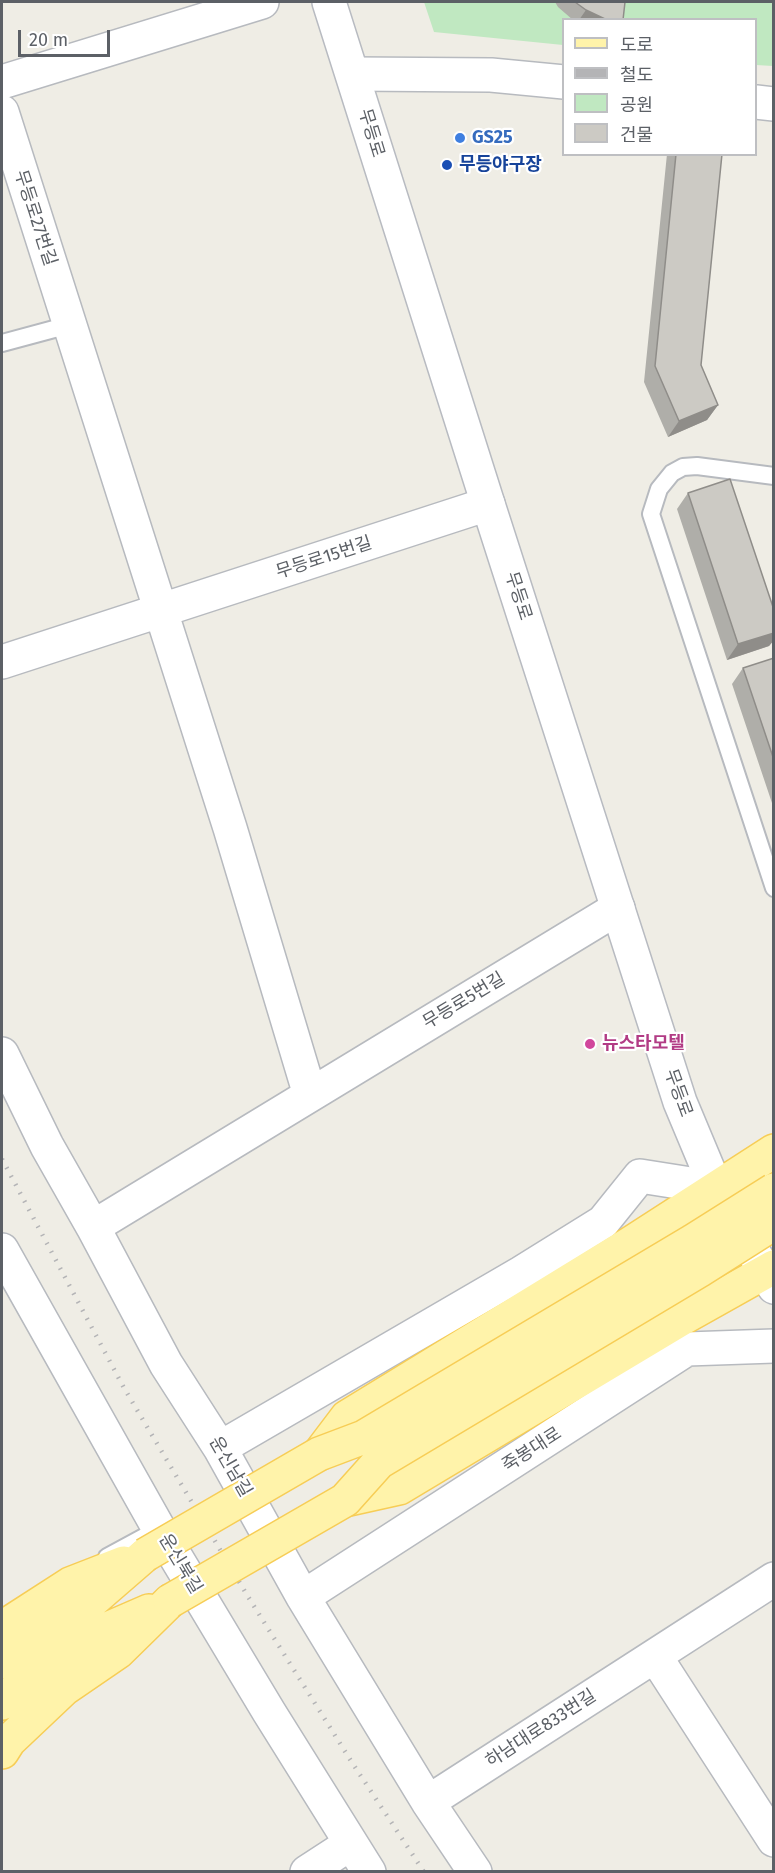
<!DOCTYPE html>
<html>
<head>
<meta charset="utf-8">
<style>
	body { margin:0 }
	#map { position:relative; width:775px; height:1873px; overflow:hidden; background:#efede5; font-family:"Fira Sans","Noto Sans KR",sans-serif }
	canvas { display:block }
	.frame { position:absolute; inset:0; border:3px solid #5c6066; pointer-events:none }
	.legend { position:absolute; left:562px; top:18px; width:195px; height:138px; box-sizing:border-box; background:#fff; border:2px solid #bebfc2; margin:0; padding:8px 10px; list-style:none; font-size:18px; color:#5c6066 }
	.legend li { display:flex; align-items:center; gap:12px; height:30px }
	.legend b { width:30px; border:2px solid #bebfc2 }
	.scale { position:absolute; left:18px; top:30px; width:92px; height:27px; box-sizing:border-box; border:3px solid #5c6066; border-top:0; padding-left:8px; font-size:18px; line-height:21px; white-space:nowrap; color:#5c6066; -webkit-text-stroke:4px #fff; paint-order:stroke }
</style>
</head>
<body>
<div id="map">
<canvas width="775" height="1873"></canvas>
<div class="frame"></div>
<ul class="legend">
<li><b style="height:8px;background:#fff3aa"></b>도로</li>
<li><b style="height:8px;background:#b4b4b6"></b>철도</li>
<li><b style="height:16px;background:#c0e8c1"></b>공원</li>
<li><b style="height:16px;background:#cccac4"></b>건물</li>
</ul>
<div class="scale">20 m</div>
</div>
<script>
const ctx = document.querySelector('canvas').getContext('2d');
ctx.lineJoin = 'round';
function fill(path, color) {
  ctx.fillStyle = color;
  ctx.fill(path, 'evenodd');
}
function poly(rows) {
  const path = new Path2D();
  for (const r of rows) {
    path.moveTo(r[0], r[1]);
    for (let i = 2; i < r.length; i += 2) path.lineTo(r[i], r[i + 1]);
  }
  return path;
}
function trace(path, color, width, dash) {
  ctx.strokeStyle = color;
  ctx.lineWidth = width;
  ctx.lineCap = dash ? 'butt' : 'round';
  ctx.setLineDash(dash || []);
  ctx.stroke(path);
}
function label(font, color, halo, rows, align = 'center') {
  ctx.font = font + ' "Fira Sans","Noto Sans KR",sans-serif';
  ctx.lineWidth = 4.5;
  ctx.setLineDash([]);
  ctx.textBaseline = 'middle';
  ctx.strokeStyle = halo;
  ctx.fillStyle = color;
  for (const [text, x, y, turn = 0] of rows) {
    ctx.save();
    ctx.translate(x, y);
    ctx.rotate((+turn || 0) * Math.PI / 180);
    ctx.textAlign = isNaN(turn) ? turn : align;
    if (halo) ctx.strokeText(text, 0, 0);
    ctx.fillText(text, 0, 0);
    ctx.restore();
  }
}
const green = poly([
	[424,2,773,2,773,66,756,65,756,20,564,20,563,45,434,32]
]);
const lane = poly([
	[2,343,69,325],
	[774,476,697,466,683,467,672,473,659,489,651,514,774,888],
	[107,1557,155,1531]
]);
const street = poly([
	[353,74,491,75,564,82],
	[2,82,262,2],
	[756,102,774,104],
	[2,112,230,828,310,1095],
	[2,662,488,504],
	[2,1054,47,1146,93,1227,166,1364,220,1448,303,1597,428,1802,475,1872],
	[93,1227,618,908],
	[2,1250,159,1529,269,1712,369,1872],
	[220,1448,521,1273,603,1222,640,1176,716,1188],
	[303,1597,687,1349,774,1346],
	[655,1656,774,1840],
	[428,1802,774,1579],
	[307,1872,350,1844]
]);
const secondary = poly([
	[329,2,488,504,680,1102,716,1188,774,1287]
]);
const primary = poly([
	[319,1454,347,1417,631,1243,774,1151],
	[345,1500,399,1488,681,1319,774,1267],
	[2,1628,70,1584,124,1563],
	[2,1662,85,1607,145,1555],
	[2,1703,12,1693,53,1661,96,1634,149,1611],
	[2,1752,9,1741,64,1689,118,1652,170,1601]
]);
const rail = poly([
	[2,1159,124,1388,247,1595,351,1761,424,1872]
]);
const primaryBridge = poly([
	[145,1555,319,1454,364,1437,693,1241,774,1190],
	[170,1601,345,1500,379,1462,700,1270,774,1223]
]);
const wall = poly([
	[555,2,625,2,623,20,573,20,558,7],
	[667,154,722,154,701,365,718,405,707,420,668,437,644,382],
	[688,493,774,610,774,640,769,646,727,660,677,509],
	[774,658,774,809,732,684,743,668]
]);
const shadedWall = poly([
	[586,10,609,20,579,20],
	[718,405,707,420,668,437,679,421],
	[774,633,774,640,769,646,727,660,738,644]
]);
const building = poly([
	[575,2,625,2,623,20,605,19,586,10,575,2],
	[676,154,722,154,701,365,718,405,679,421,655,366,676,154],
	[730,479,774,610,774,633,738,644,688,493,730,479],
	[774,658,774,760,743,668,774,658]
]);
const markers = [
	[460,138,6,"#3f7fe0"],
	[447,165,6,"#1a4fb4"],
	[590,1044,6,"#d1479c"]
];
const streetNames = [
	["무등로",371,133,73],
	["무등로27번길",35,218,72],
	["무등로15번길",324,558,-18],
	["무등로",518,596,72],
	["무등로5번길",464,1001,-31],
	["무등로",678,1093,70],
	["죽봉대로",532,1450,-33],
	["운신남길",230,1467,60],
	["운신북길",180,1564,59],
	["하남대로833번길",541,1729,-33]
];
const shopNames = [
	["GS25",472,138]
];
const transitNames = [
	["무등야구장",459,165]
];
const hotelNames = [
	["뉴스타모텔",602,1044]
];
fill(green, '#c0e8c1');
trace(lane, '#b7babf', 20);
trace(street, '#b7babf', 36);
trace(secondary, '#b8bbc1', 36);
trace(primary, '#f7cd56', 36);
trace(lane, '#fff', 16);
trace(street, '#fff', 33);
trace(secondary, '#fff', 33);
trace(primary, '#fff3aa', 33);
trace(rail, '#b4b4b6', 4.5, [1.5, 8]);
trace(primaryBridge, '#f7cd56', 36, []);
trace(primaryBridge, '#fff3aa', 33);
fill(wall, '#afaea9');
fill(shadedWall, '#8f8d89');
fill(building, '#cccac4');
trace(building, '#8f8d89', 1.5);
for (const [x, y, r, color] of markers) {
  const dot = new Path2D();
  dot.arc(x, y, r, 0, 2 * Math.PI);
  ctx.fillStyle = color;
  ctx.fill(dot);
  trace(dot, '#fff', 2);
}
label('18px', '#5c6066', '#fff', streetNames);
label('bold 18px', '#366cbe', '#fff', shopNames, 'left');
label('bold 18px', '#164399', '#fff', transitNames, 'left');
label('bold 18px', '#b23c85', '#fff', hotelNames, 'left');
</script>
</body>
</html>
